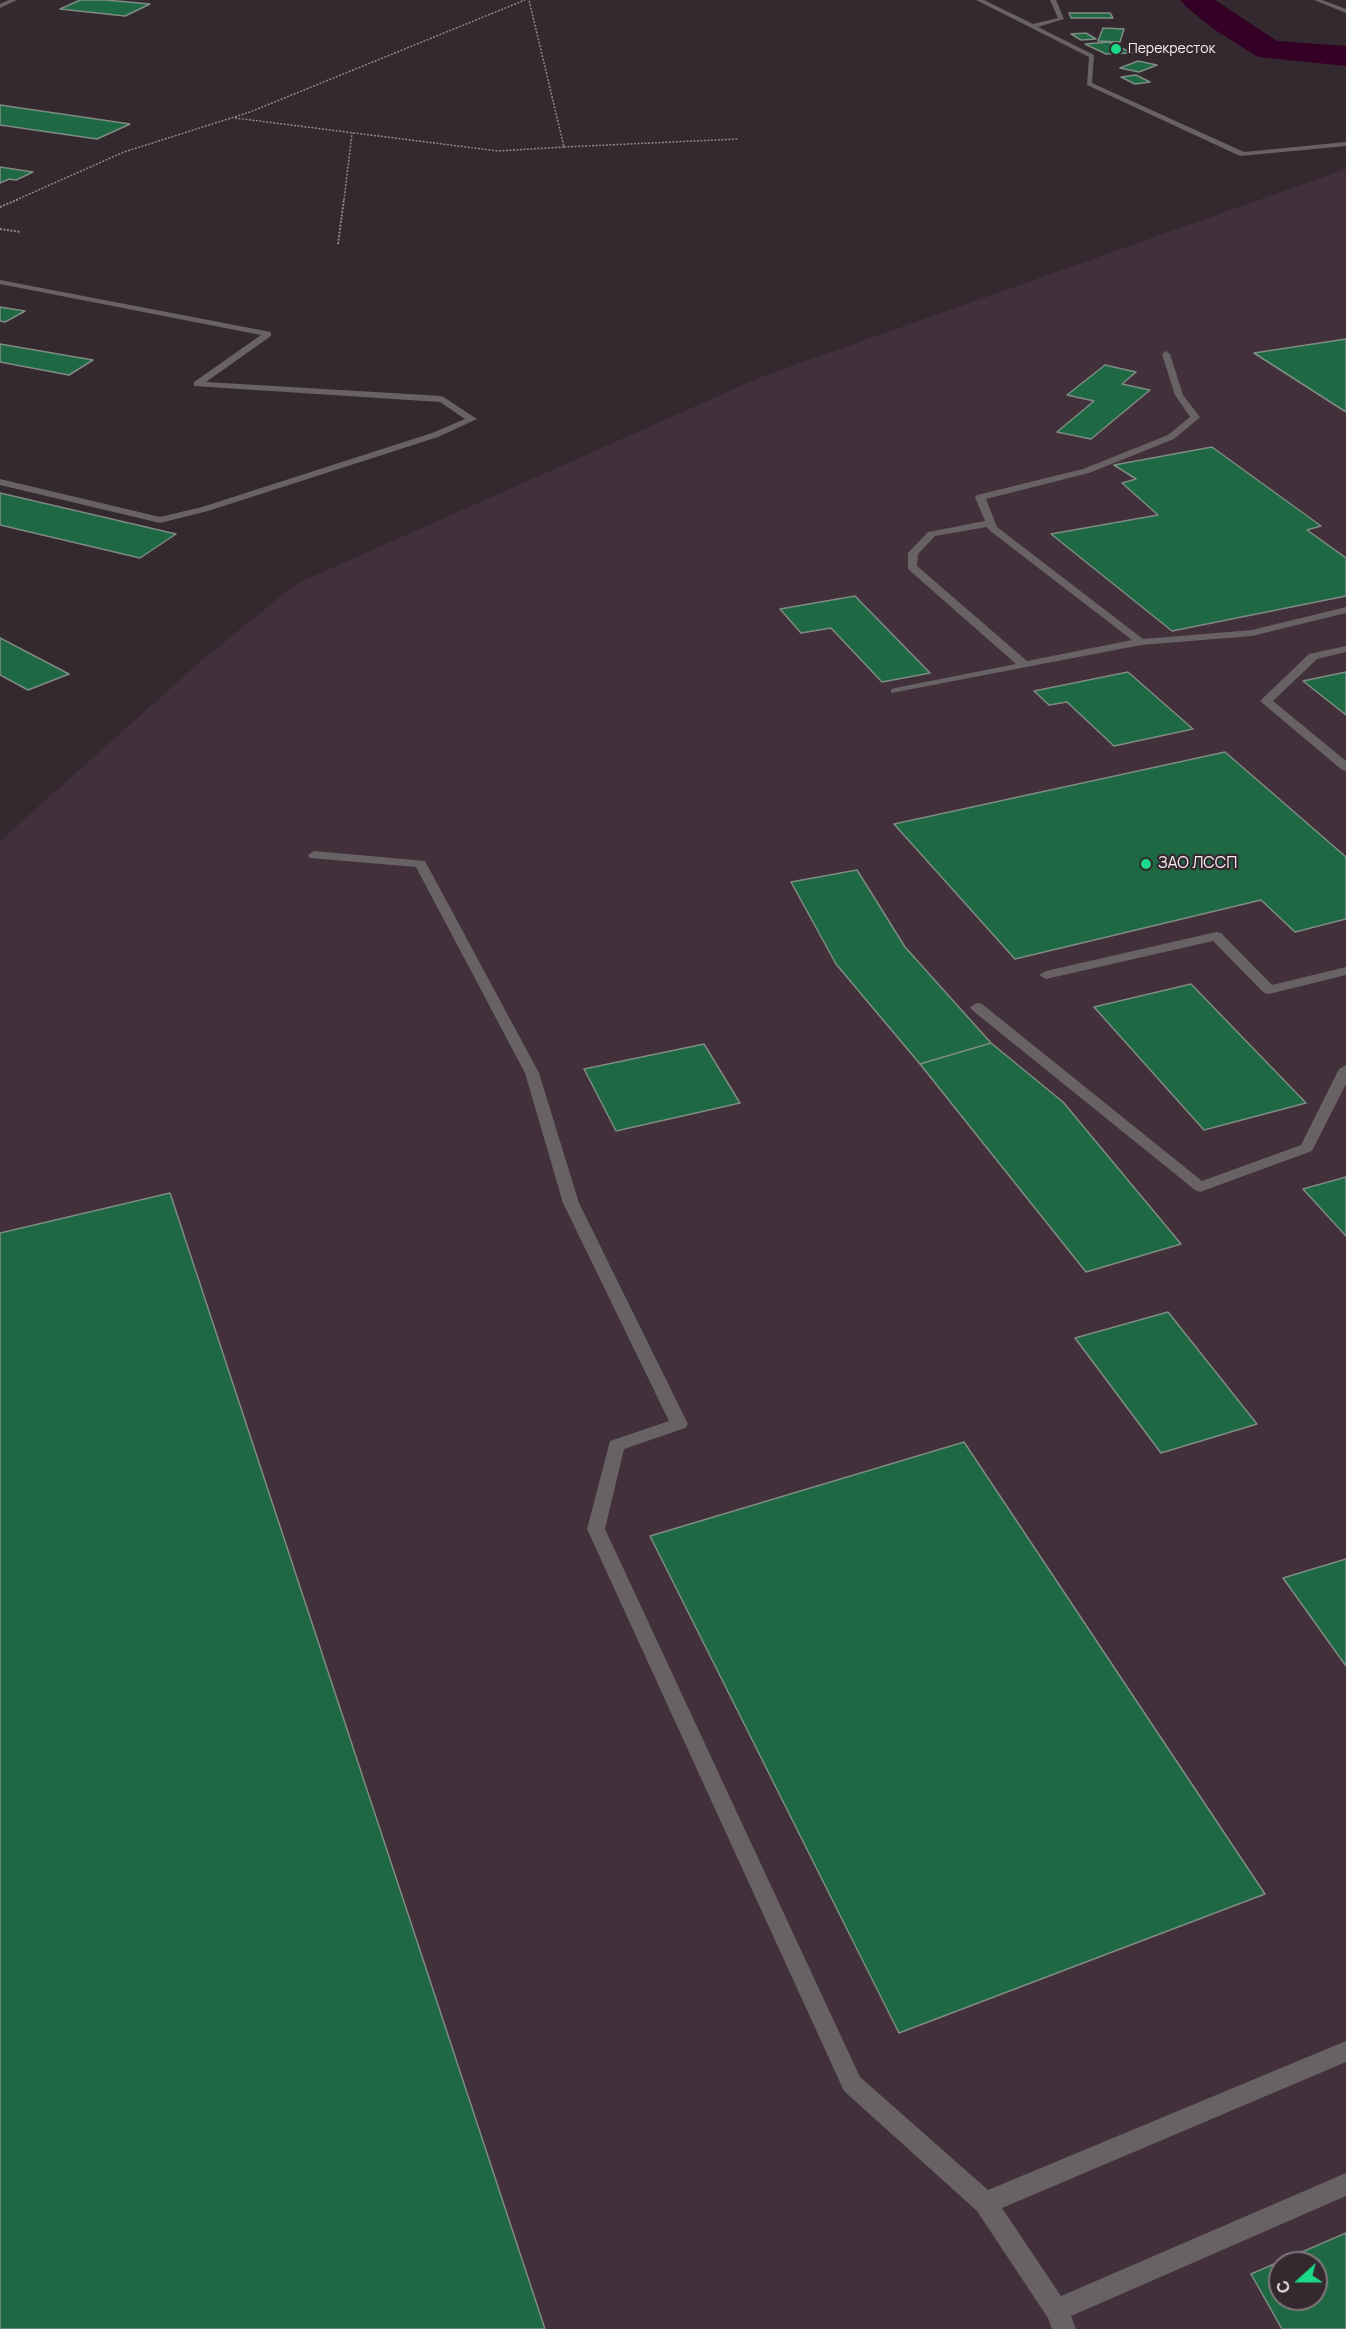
<!DOCTYPE html>
<html>
<head>
<meta charset="utf-8">
<style>
	body { margin:0 }
	#map { position:relative; width:1346px; height:2329px; overflow:hidden; background:#352930; font-family:Manrope,sans-serif }
	canvas { display:block }
	.north { position:absolute; left:1268px; top:2251px; width:60px; height:60px; box-sizing:border-box; background:#352930; border:2px solid #82777d; border-radius:50%; rotate:249deg; font-size:16px; font-weight:700; line-height:24px; text-align:center; color:#f5edf1 }
	.north::after { content:''; display:block; margin:auto; width:21px; height:27px; background:#1ad988; clip-path:polygon(50% 0,100% 100%,50% 72%,0 100%) }
</style>
</head>
<body>
<div id="map">
<canvas width="1346" height="2329"></canvas>
<div class="north">С</div>
</div>
<script>
const ctx = document.querySelector('canvas').getContext('2d');
ctx.lineJoin = 'round';
function fill(path, color) {
  ctx.fillStyle = color;
  ctx.fill(path, 'evenodd');
}
function poly(rows) {
  const path = new Path2D();
  for (const r of rows) {
    path.moveTo(r[0], r[1]);
    for (let i = 2; i < r.length; i += 2) path.lineTo(r[i], r[i + 1]);
  }
  return path;
}
function trace(path, color, width, dash) {
  ctx.strokeStyle = color;
  ctx.lineWidth = width;
  ctx.lineCap = dash ? 'butt' : 'round';
  ctx.setLineDash(dash || []);
  ctx.stroke(path);
}
function label(font, color, halo, rows, align = 'center') {
  ctx.font = font + ' Manrope,sans-serif';
  ctx.lineWidth = 4.5;
  ctx.setLineDash([]);
  ctx.textBaseline = 'middle';
  ctx.strokeStyle = halo;
  ctx.fillStyle = color;
  for (const [text, x, y, turn = 0] of rows) {
    ctx.save();
    ctx.translate(x, y);
    ctx.rotate((+turn || 0) * Math.PI / 180);
    ctx.textAlign = isNaN(turn) ? turn : align;
    if (halo) ctx.strokeText(text, 0, 0);
    ctx.fillText(text, 0, 0);
    ctx.restore();
  }
}
const built = poly([
	[1346,169,1346,2329,0,2329,0,841,201,661,296,584,761,377],
	[1280,2263,1316,2263,1316,2299,1280,2299]
]);
const river = poly([
	[1181,0,1215,0,1277,41,1346,46,1346,66,1258,57,1215,30,1185,6,1181,0]
]);
const building = poly([
	[80,0,106,0,150,4,125,16,60,9,80,0],
	[1069,13,1110,13,1113,18,1071,18,1069,13],
	[1103,28,1124,29,1120,42,1098,41,1103,28],
	[1086,33,1096,39,1081,40,1071,34,1086,33],
	[1109,42,1132,53,1106,54,1085,44,1109,42],
	[1138,61,1157,65,1139,72,1120,68,1138,61],
	[1136,75,1150,82,1135,84,1121,77,1136,75],
	[0,105,130,124,97,139,0,125,0,105],
	[0,167,33,172,16,180,9,179,0,183,0,167],
	[0,307,25,311,5,322,0,321,0,307],
	[1346,339,1346,412,1254,353,1346,339],
	[0,344,93,360,69,375,0,362,0,344],
	[1105,365,1136,372,1122,384,1150,390,1091,439,1057,432,1094,401,1067,395,1105,365],
	[1212,447,1321,526,1307,530,1346,558,1346,596,1172,631,1051,534,1158,515,1122,483,1136,479,1114,465,1212,447],
	[0,493,176,534,140,558,0,525,0,493],
	[855,596,930,673,882,682,831,628,801,633,780,609,855,596],
	[0,638,69,674,28,690,0,675,0,638],
	[1128,672,1193,729,1114,746,1067,702,1049,705,1034,691,1128,672],
	[1346,672,1346,715,1303,681,1346,672],
	[1225,752,1346,857,1346,919,1295,932,1261,900,1015,959,894,824,1225,752],
	[857,870,905,947,991,1043,920,1064,836,964,791,882,857,870],
	[1191,984,1306,1103,1204,1130,1094,1007,1191,984],
	[991,1043,1063,1102,1181,1244,1086,1272,920,1064,991,1043],
	[704,1044,740,1103,616,1131,584,1069,704,1044],
	[1346,1177,1346,1236,1303,1189,1346,1177],
	[170,1193,545,2329,0,2329,0,1233,170,1193],
	[1168,1312,1257,1424,1161,1453,1075,1338,1168,1312],
	[964,1442,1265,1894,899,2033,650,1536,964,1442],
	[1346,1559,1346,1666,1283,1578,1346,1559],
	[1346,2233,1346,2329,1282,2329,1251,2274,1346,2233],
	[1280,2263,1316,2263,1316,2299,1280,2299,1280,2263]
]);
const pathFar1 = poly([
	[235,118,498,151,564,147,529,0],
	[564,147,738,139],
	[16,200,124,152,250,112,525,0],
	[344,200,352,133]
]);
const path = poly([
	[0,207,19,199],
	[0,229,21,232],
	[338,244,344,199]
]);
const minor = poly([
	[9,0,17,0,0,8,0,4,9,0],
	[976,0,984,0,1033,24,1058,18,1050,0,1056,0,1064,19,1038,27,1094,55,1092,83,1244,152,1346,142,1346,146,1240,156,1087,85,1089,57,976,0],
	[1314,0,1322,0,1346,9,1346,13,1314,0],
	[0,280,271,332,271,336,206,382,442,396,477,419,438,437,208,511,160,523,0,485,0,479,160,517,202,507,432,433,465,419,440,402,194,386,194,382,261,335,0,284,0,280],
	[1166,351,1170,354,1183,395,1200,417,1198,419,1174,439,1089,473,986,499,997,527,1143,639,1252,630,1346,607,1346,613,1252,636,1141,645,891,693,891,689,895,688,1016,664,908,569,908,553,928,532,985,521,975,497,977,495,1083,469,1168,435,1190,417,1175,395,1162,354,1166,351],
	[987,527,989,530,1132,640,1027,661,917,566,918,554,935,536,987,527],
	[1346,646,1346,652,1317,659,1273,701,1346,761,1346,771,1342,770,1260,701,1309,654,1346,646],
	[314,851,425,861,539,1073,579,1203,688,1424,685,1428,624,1449,605,1529,860,2077,988,2190,1346,2041,1346,2062,1002,2208,1061,2296,1346,2173,1346,2196,1071,2316,1076,2329,1052,2329,1048,2318,977,2211,844,2091,587,1529,610,1441,669,1421,563,1203,525,1073,416,867,310,858,308,855,314,851],
	[1216,932,1221,933,1272,985,1346,967,1346,975,1269,994,1264,993,1213,941,1046,979,1039,975,1046,971,1216,932],
	[977,1003,982,1004,1202,1181,1301,1145,1339,1069,1346,1065,1346,1084,1312,1151,1200,1192,1195,1190,972,1010,970,1007,977,1003]
]);
const markers = [
	[1116,49,6,"#1ad988"],
	[1146,864,6,"#1ad988"]
];
const farPoinames = [
	["Перекресток",1128,49]
];
const poiNames = [
	["ЗАО ЛССП",1158,864]
];
fill(built, '#42303b');
fill(river, '#340025');
fill(building, '#1e6843');
trace(building, '#7f8c84', 1.5);
trace(pathFar1, '#90868c', 1.5, [2, 1.5]);
trace(path, '#90868c', 2, [2, 1.5]);
fill(minor, '#686265');
for (const [x, y, r, color] of markers) {
  const dot = new Path2D();
  dot.arc(x, y, r, 0, 2 * Math.PI);
  ctx.fillStyle = color;
  ctx.fill(dot);
  trace(dot, '#352930', 2);
}
label('14px', '#f5edf1', '#352930', farPoinames, 'left');
label('16px', '#f5edf1', '#352930', poiNames, 'left');
</script>
</body>
</html>
